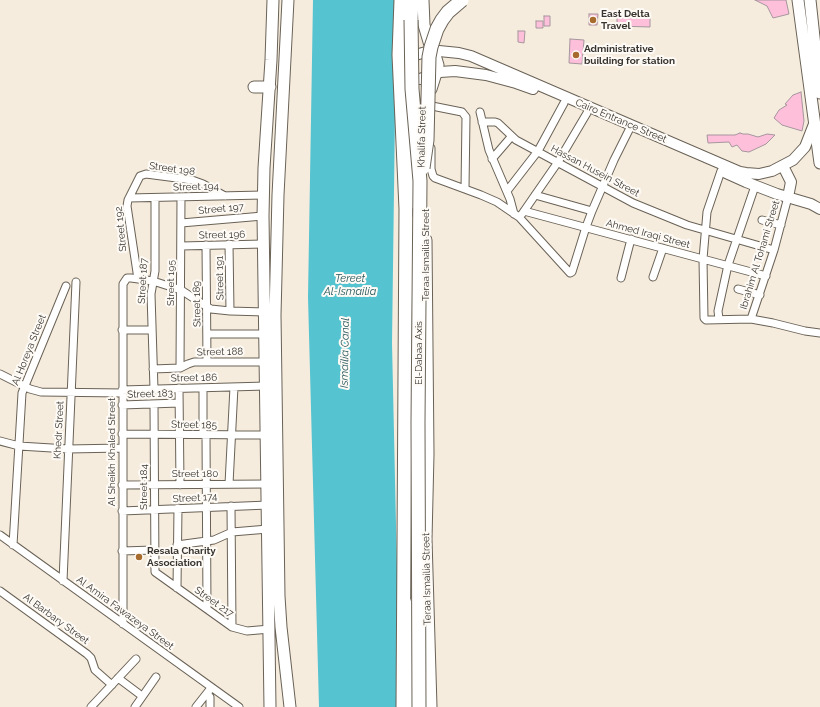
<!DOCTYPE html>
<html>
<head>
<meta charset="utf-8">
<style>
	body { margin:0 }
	canvas { display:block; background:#f5ecde }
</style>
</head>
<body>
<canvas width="820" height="707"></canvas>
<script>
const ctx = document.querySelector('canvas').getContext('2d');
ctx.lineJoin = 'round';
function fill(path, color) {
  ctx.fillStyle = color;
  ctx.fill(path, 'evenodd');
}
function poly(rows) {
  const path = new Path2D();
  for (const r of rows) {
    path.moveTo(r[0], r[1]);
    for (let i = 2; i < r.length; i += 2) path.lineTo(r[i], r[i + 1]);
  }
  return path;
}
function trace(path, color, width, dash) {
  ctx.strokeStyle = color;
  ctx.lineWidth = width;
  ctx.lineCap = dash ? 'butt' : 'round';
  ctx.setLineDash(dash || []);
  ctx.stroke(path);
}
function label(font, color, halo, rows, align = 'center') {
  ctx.font = font + ' Raleway,sans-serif';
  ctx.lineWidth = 4;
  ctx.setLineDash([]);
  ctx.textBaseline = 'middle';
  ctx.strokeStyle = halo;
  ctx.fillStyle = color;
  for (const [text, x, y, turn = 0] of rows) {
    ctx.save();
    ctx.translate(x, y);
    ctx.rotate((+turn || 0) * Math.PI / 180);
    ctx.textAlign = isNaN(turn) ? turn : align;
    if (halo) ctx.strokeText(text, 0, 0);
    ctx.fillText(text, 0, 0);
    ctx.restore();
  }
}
const water = poly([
	[313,0,399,0,396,38,392,343,400,707,319,707,308,297]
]);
const building = poly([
	[755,0,786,0,789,14,773,18,767,6,755,0],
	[589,14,598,14,597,25,589,25,589,14],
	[650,14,650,27,617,26,617,15,650,14],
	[544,16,550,16,550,26,544,26,544,16],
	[536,21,543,21,543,28,536,28,536,21],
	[518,31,525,31,524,43,518,42,518,31],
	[570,39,584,40,582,64,569,63,570,39],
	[801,92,804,121,802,131,782,125,774,118,779,110,787,105,785,104,793,95,801,92],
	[740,133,743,134,748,134,758,137,767,134,775,135,766,144,749,152,742,151,737,145,732,147,729,142,708,143,707,135,735,135,740,133]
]);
const street = poly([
	[432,106,462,112,466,117,465,189],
	[480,112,489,150,510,199,514,214],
	[482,122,495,122,498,123,516,140,633,203,687,225,774,250],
	[431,148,431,169,433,176,435,178,481,195,497,202,519,217,570,273,572,272,586,227,592,211,614,160,629,130],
	[492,159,511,137],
	[721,171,707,212,703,259,704,318,706,320,751,319,773,323,805,331,820,333],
	[507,191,538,151,564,103],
	[535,195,592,211],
	[129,198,263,195],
	[524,211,766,276],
	[522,214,558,162,587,113],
	[762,220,781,225],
	[181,223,263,216],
	[229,244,230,311],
	[206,245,207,362],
	[181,246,263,244],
	[653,277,663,248],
	[621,278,631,239],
	[138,279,127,206,128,200,140,176,146,174,192,180,203,184,225,196],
	[738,289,760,295],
	[719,319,718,311,728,265,755,186],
	[751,319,774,250,788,197],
	[122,330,152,330],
	[207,334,265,334],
	[180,368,181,197],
	[153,369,180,368,188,364,194,362,265,362],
	[0,374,30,389,41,392,123,393],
	[179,388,180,485],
	[154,389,151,294,155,271,155,198],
	[122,390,266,386],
	[154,404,155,572,232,627,247,631,270,629],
	[122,405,179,403],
	[122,434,266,435],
	[203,435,203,388],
	[206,435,207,609],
	[0,441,19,446,68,449,122,448],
	[229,484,234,387],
	[122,485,267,484],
	[231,506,232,627],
	[122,511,268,505],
	[0,535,239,707],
	[13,545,22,393,66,286],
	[177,545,214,540,232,532,268,529],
	[122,551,154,550],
	[63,581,76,282],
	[177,588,178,508],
	[0,591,87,654,91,658,95,670,112,685],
	[123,624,123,284,127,278,131,278,153,281,181,290,201,303,211,309,230,311,265,312],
	[118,678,142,696],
	[207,693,210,697,210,707],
	[91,707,136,659],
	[135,707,156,677],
	[196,707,211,688]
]);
const secondary = poly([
	[408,57,426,52,439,51,459,53,471,56,740,172,746,173,759,174,772,171,793,160,805,147,814,124],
	[409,79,420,79,440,72,455,71,486,75,516,83,533,89],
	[783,166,791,182,788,197],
	[726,173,746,182,777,194,811,204,820,209]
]);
const primary = poly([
	[288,0,278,195,275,315,279,596,281,627,290,707],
	[423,0,424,25,429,42,435,55,438,65,437,70,431,89],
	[798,0,820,163],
	[810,0,820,93],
	[254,87,270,87],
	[410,134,412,203],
	[412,222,413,279],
	[426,240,428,454,426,539,431,707],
	[270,707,263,216,264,168,271,60,273,0],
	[410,707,410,623,412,612,416,601]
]);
const highway = poly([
	[401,0,399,55,406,209,403,707],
	[411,20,412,0]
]);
const highwayBridge = poly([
	[411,20,412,89,420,181,418,422,419,707],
	[423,168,427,140,429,57,431,47,437,29,442,20,448,12,462,0]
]);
const markers = [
	[593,20,4,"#a76b2e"],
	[576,55,4,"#a76b2e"],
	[139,557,4,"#a76b2e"]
];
const poiNames = [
	["East Delta",601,14],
	["Travel",601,26],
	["Administrative",584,49],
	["building for station",584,61],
	["Resala Charity",147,551],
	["Association",147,563]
];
const streetNames = [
	["Cairo Entrance Street",621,121,23],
	["Khalifa Street",422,137,-89],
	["Street 198",172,169,8],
	["Hassan Husein Street",595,171,28],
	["Street 194",196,187,-1],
	["Street 197",221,209,-5],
	["Street 192",121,229,-96],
	["Ahmed Iraqi Street",648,234,15],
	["Street 196",222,235,-1],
	["Teraa Ismailia Street",426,255,-90],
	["Ibrahim Al Tohami Street",760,255,-73],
	["Street 191",220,278,-91],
	["Street 187",143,281,-87],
	["Street 195",171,283,-90],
	["Street 189",197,304,-91],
	["Al Horeya Street",29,350,-68],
	["Street 188",220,352,-1],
	["El-Dabaa Axis",419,353,-90],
	["Street 186",194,378,-1],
	["Street 183",150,394,-2],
	["Street 185",194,425,1],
	["Khedr Street",59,430,-87],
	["Al Sheikh Khaled Street",112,452,-90],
	["Street 180",195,474],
	["Street 184",144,487,-90],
	["Street 174",195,498,-3],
	["Teraa Ismailia Street",427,579,-91],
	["Street 217",214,602,35],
	["Al Amira Fawazeya Street",125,613,36],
	["Al Barbary Street",56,619,36]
];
const waterNames = [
	["Tereet",350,279],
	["Al-Ismailia",350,292],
	["Ismaïlia Canal",345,353,-89]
];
fill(water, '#55c3d0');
fill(building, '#febfdb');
trace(building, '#a6969d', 1);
trace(street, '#6a6256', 9);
trace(secondary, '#6a6256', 12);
trace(primary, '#6a6256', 13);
trace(highway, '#6a6256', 15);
trace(street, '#fff', 7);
trace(secondary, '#fff', 10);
trace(primary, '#fff', 11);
trace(highway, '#fff', 13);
trace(highwayBridge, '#6a6256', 15, []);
trace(highwayBridge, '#fff', 13);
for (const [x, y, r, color] of markers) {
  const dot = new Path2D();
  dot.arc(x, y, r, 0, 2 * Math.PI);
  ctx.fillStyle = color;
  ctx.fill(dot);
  trace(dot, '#fefaf5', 1.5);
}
label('bold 10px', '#38342f', '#fefaf5', poiNames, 'left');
label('10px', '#38342f', '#fefaf5', streetNames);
label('italic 11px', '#27575d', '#fefaf5', waterNames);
</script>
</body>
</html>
